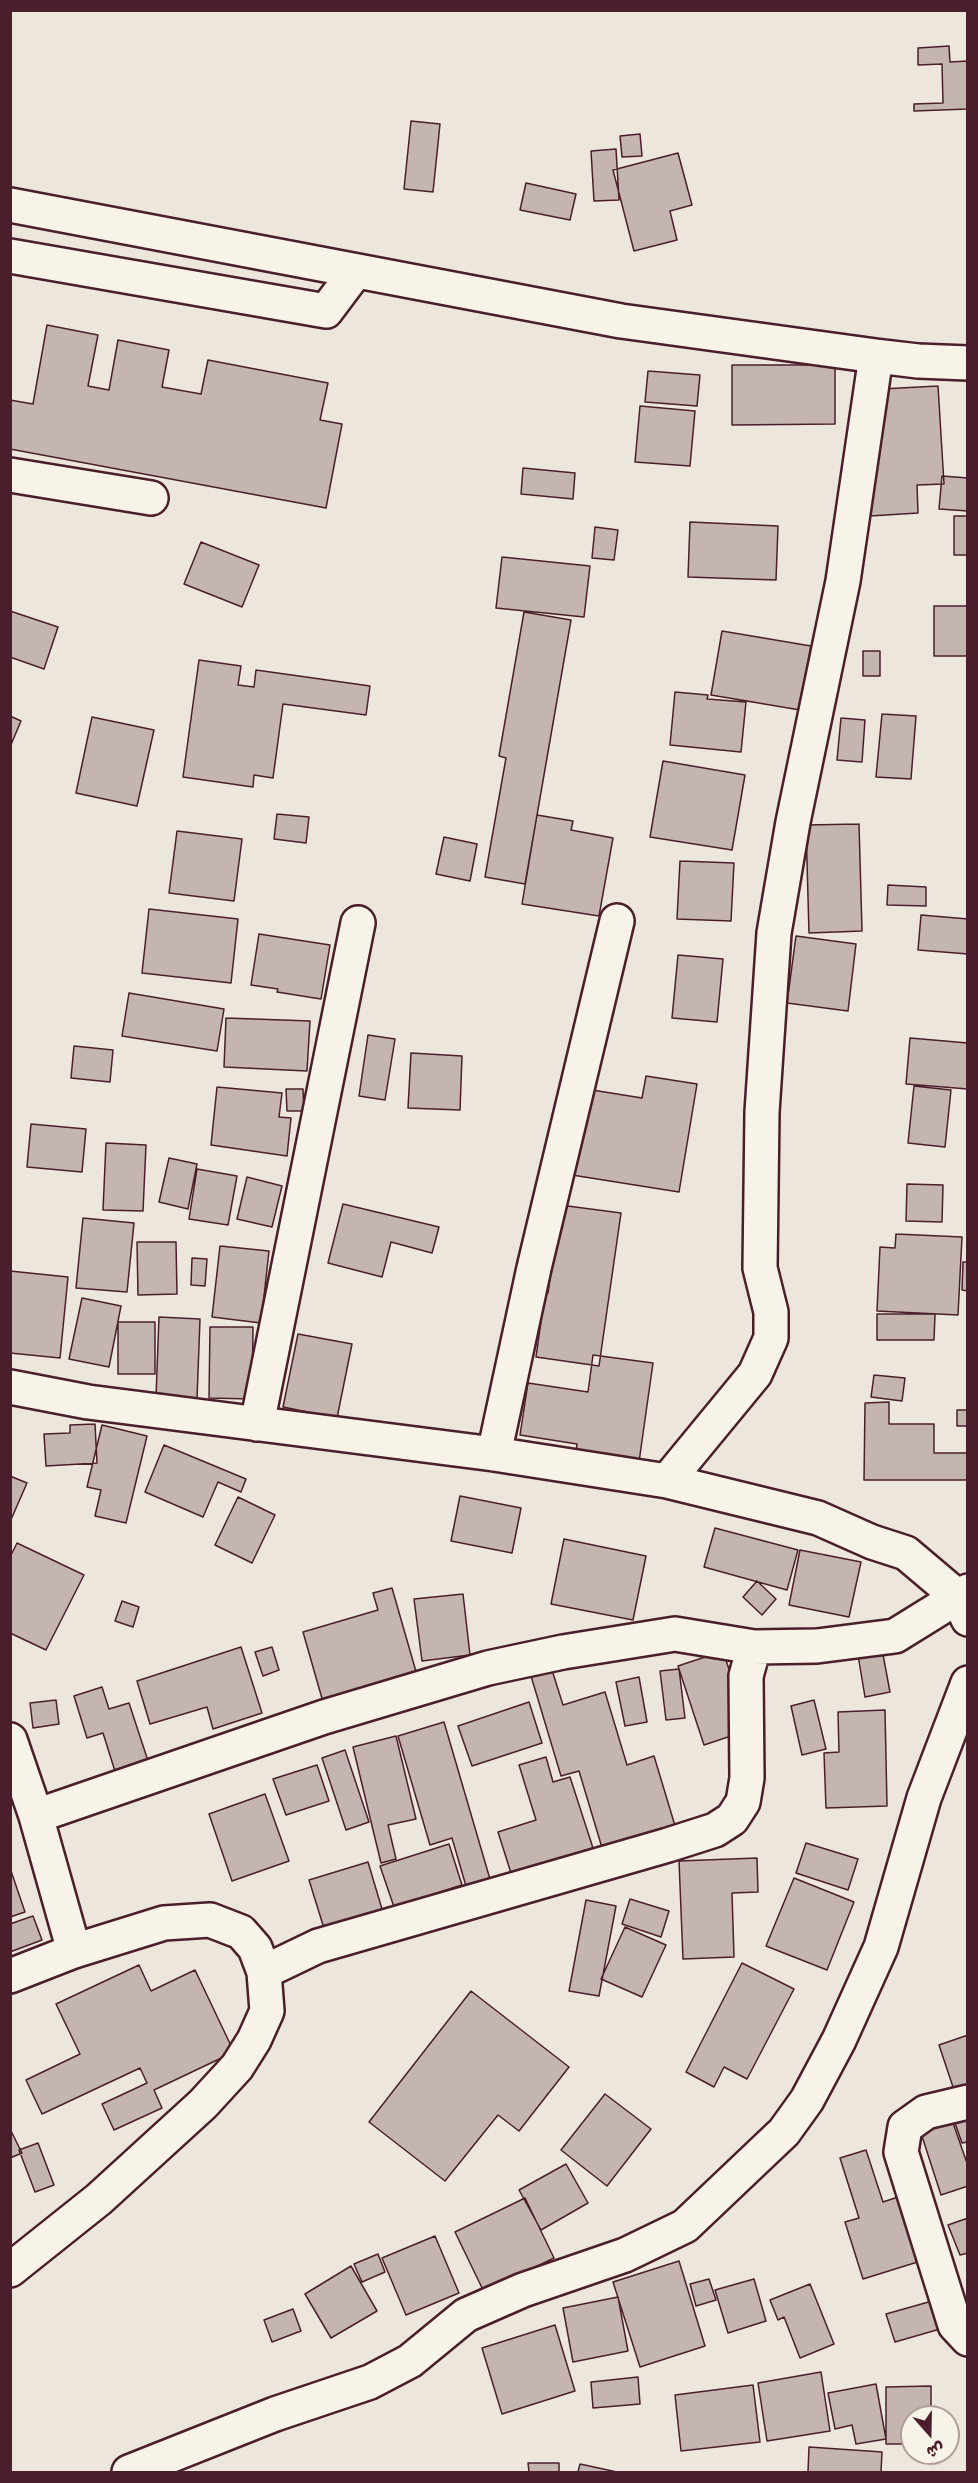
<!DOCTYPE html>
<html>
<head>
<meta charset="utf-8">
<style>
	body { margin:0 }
	#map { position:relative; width:978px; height:2483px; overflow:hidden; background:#ece6dd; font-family:Caveat,"Playpen Sans Arabic",sans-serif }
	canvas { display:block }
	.frame { position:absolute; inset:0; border:12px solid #4a1f2b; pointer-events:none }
	.north { position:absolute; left:900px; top:2405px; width:60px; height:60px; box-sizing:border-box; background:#f7f3e8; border:2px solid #b29e9c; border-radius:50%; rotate:160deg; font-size:16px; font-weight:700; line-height:24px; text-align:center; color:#4a1f2b }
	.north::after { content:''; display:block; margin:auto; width:21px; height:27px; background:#4a1f2b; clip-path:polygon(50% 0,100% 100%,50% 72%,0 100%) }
</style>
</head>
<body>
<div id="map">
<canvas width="978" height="2483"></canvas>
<div class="frame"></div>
<div class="north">ش</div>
</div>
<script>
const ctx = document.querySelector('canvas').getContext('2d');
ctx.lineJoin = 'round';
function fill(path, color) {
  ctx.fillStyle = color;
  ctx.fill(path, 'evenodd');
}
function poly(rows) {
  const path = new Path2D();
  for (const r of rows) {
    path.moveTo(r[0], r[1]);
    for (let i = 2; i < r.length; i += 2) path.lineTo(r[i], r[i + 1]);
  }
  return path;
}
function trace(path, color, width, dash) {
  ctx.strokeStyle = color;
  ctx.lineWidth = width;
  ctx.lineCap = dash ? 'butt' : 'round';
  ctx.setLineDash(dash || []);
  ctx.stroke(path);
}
const building = poly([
	[949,46,950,62,968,61,968,109,914,111,914,104,943,103,942,64,918,65,918,48,949,46],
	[411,121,440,124,433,192,404,189,411,121],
	[640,134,642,156,622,157,620,136,640,134],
	[616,149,619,200,594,201,591,151,616,149],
	[678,153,692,205,670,211,677,240,634,251,613,170,678,153],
	[526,183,576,194,570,220,520,210,526,183],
	[47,325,98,335,88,386,109,390,118,340,169,350,162,387,201,394,208,360,328,383,320,420,342,424,326,508,10,449,10,400,33,404,47,325],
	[732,365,835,365,835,424,732,425,732,365],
	[648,371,700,375,697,406,645,402,648,371],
	[938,386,944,484,917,485,918,513,870,516,863,390,938,386],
	[640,406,695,411,690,466,635,462,640,406],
	[523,468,575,473,573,499,521,494,523,468],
	[942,476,968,478,968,511,939,509,942,476],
	[954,516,968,516,968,555,954,555,954,516],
	[690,522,778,526,776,580,688,577,690,522],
	[595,527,618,530,614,560,592,558,595,527],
	[201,542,259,565,242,607,184,584,201,542],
	[502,557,590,566,584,617,496,608,502,557],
	[934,606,968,606,968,656,934,656,934,606],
	[10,611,58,627,44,669,10,657,10,611],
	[524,612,571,620,525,884,485,877,506,758,499,756,524,612],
	[722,631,811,646,800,710,711,695,722,631],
	[863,651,880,651,880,676,863,676,863,651],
	[199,660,241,666,238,685,254,687,256,670,370,686,366,715,283,704,273,778,254,775,253,787,183,777,199,660],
	[675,692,708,695,707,699,746,702,741,752,670,745,675,692],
	[882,714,916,716,911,779,876,777,882,714],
	[10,716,21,721,10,747,10,716],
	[92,717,154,730,137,806,76,793,92,717],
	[841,718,865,720,862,762,837,760,841,718],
	[663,761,745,775,732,850,650,837,663,761],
	[277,814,309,817,306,843,274,839,277,814],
	[537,815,573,821,571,830,613,838,599,916,522,904,537,815],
	[859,824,862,931,809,933,806,825,859,824],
	[177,831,242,839,234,901,169,893,177,831],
	[444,837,477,844,470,881,436,874,444,837],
	[680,861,734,863,731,921,677,919,680,861],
	[888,885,926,887,926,906,887,905,888,885],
	[149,909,238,919,231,983,142,973,149,909],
	[921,915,968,919,968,954,918,950,921,915],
	[259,934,330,945,321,999,277,992,278,989,251,985,259,934],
	[796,936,856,944,848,1011,787,1003,796,936],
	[678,955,723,959,717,1022,672,1018,678,955],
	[129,993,224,1009,217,1051,122,1036,129,993],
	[226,1018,310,1021,307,1071,224,1067,226,1018],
	[368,1035,395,1039,385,1100,359,1096,368,1035],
	[910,1038,968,1043,968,1089,906,1084,910,1038],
	[74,1046,113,1050,110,1082,71,1078,74,1046],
	[411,1053,462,1056,460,1110,408,1108,411,1053],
	[646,1076,697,1084,679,1192,572,1175,586,1089,642,1098,646,1076],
	[914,1086,951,1090,945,1147,908,1143,914,1086],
	[217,1087,282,1093,279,1117,291,1118,287,1156,211,1145,217,1087],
	[286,1089,303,1089,304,1111,287,1111,286,1089],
	[31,1124,86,1129,82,1172,27,1167,31,1124],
	[106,1143,146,1145,143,1211,103,1210,106,1143],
	[169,1158,197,1164,188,1209,159,1202,169,1158],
	[197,1169,237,1176,228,1225,189,1219,197,1169],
	[247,1177,282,1186,272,1227,237,1219,247,1177],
	[907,1184,943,1185,942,1222,906,1221,907,1184],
	[343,1204,439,1227,432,1253,391,1242,382,1277,328,1263,343,1204],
	[560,1205,621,1213,599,1366,536,1357,545,1293,548,1293,560,1205],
	[83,1218,134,1223,127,1292,76,1288,83,1218],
	[896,1234,962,1237,958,1315,877,1311,880,1247,895,1248,896,1234],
	[137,1242,176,1242,177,1294,138,1295,137,1242],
	[220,1246,269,1251,261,1323,212,1317,220,1246],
	[192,1258,207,1259,205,1286,191,1285,192,1258],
	[963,1262,968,1262,968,1291,962,1290,963,1262],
	[10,1271,68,1277,60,1358,10,1353,10,1271],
	[82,1298,121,1306,109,1367,69,1359,82,1298],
	[877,1314,935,1314,934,1340,877,1340,877,1314],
	[159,1317,200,1319,197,1399,156,1397,159,1317],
	[118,1322,155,1322,155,1374,118,1374,118,1322],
	[210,1327,253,1327,252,1399,209,1398,210,1327],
	[298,1334,352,1344,337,1418,283,1407,298,1334],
	[593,1355,653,1363,638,1469,575,1460,577,1444,520,1435,528,1383,588,1392,593,1355],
	[874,1375,905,1378,902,1401,871,1397,874,1375],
	[889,1402,889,1424,934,1424,934,1453,968,1453,968,1480,864,1480,865,1403,889,1402],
	[957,1410,968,1410,968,1426,957,1426,957,1410],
	[95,1424,97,1463,46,1466,44,1434,70,1433,70,1425,95,1424],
	[102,1425,147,1436,126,1523,95,1516,101,1490,87,1487,102,1425],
	[164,1445,246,1479,241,1492,218,1482,203,1517,145,1492,164,1445],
	[10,1476,27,1483,10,1522,10,1476],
	[460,1496,521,1508,512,1553,451,1541,460,1496],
	[238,1497,275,1515,252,1563,215,1545,238,1497],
	[715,1528,798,1550,787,1590,704,1567,715,1528],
	[564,1539,646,1556,633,1620,551,1604,564,1539],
	[17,1543,84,1575,46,1650,10,1633,10,1557,17,1543],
	[800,1550,861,1562,849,1617,789,1605,800,1550],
	[757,1581,776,1599,762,1615,743,1597,757,1581],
	[392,1588,419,1682,325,1709,303,1632,378,1610,373,1593,392,1588],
	[463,1594,470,1655,422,1661,414,1599,463,1594],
	[122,1601,139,1607,133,1627,115,1621,122,1601],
	[881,1644,890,1692,865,1697,857,1649,881,1644],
	[241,1647,262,1713,213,1729,207,1707,150,1724,137,1681,241,1647],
	[272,1647,279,1670,263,1676,255,1652,272,1647],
	[723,1651,749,1730,704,1745,678,1666,723,1651],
	[679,1669,685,1718,666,1720,660,1671,679,1669],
	[552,1670,563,1705,605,1692,627,1765,654,1756,676,1829,603,1851,579,1771,561,1776,531,1676,552,1670],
	[639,1677,647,1722,625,1726,616,1682,639,1677],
	[102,1687,109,1709,129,1703,152,1773,119,1784,103,1733,87,1738,74,1696,102,1687],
	[56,1700,59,1724,33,1728,30,1703,56,1700],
	[814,1700,826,1749,802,1755,791,1706,814,1700],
	[529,1702,542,1743,472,1766,458,1726,529,1702],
	[885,1710,887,1806,826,1808,824,1753,839,1752,838,1712,885,1710],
	[444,1722,492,1886,468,1893,452,1838,430,1845,398,1736,444,1722],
	[396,1736,416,1819,388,1825,396,1859,381,1863,353,1747,396,1736],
	[345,1750,369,1822,346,1830,322,1758,345,1750],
	[546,1757,553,1782,570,1777,593,1848,511,1873,498,1832,536,1820,519,1765,546,1757],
	[317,1765,329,1801,286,1815,273,1779,317,1765],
	[265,1794,289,1861,232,1881,209,1814,265,1794],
	[806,1843,858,1859,848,1890,796,1873,806,1843],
	[449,1844,462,1885,394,1907,380,1866,449,1844],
	[757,1858,758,1892,732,1893,734,1957,683,1959,679,1861,757,1858],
	[368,1862,390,1936,332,1954,309,1880,368,1862],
	[10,1868,25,1912,10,1917,10,1868],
	[794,1878,854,1902,827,1970,766,1946,794,1878],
	[630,1899,669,1911,661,1937,622,1924,630,1899],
	[586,1900,616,1906,599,1996,569,1991,586,1900],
	[33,1916,42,1940,10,1952,10,1924,33,1916],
	[625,1927,666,1945,642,1997,601,1979,625,1927],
	[742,1963,794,1989,747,2079,724,2067,714,2087,686,2072,742,1963],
	[139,1965,151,1991,195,1970,234,2052,154,2090,162,2108,114,2130,102,2104,147,2083,140,2068,42,2114,26,2080,80,2054,56,2004,139,1965],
	[471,1991,569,2067,519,2131,498,2115,445,2181,369,2122,471,1991],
	[968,2035,968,2099,958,2102,939,2045,968,2035],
	[605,2094,651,2129,607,2186,561,2150,605,2094],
	[968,2119,968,2142,962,2143,955,2123,968,2119],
	[952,2120,968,2166,968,2186,941,2195,920,2130,952,2120],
	[10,2129,22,2153,10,2158,10,2129],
	[38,2143,54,2185,35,2192,19,2150,38,2143],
	[866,2150,883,2202,904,2195,924,2260,863,2279,845,2222,859,2218,840,2158,866,2150],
	[566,2164,588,2203,541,2230,519,2190,566,2164],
	[525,2198,554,2258,484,2292,455,2232,525,2198],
	[968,2218,968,2253,960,2255,948,2225,968,2218],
	[435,2236,459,2293,406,2315,382,2258,435,2236],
	[378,2254,385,2272,362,2282,354,2264,378,2254],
	[679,2261,705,2346,640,2367,613,2282,679,2261],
	[351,2266,377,2311,331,2338,305,2294,351,2266],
	[709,2279,716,2300,696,2306,690,2284,709,2279],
	[754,2279,766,2321,728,2333,715,2290,754,2279],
	[810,2284,834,2344,800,2358,784,2317,778,2320,770,2300,810,2284],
	[618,2297,628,2351,573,2362,563,2308,618,2297],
	[932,2301,940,2329,895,2342,886,2314,932,2301],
	[293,2309,301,2331,272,2342,264,2320,293,2309],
	[555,2325,575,2391,502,2414,482,2348,555,2325],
	[821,2372,830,2431,767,2441,758,2383,821,2372],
	[638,2377,640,2404,593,2408,591,2382,638,2377],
	[876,2384,886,2439,856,2444,852,2425,835,2429,828,2393,876,2384],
	[753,2385,760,2442,681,2451,675,2395,753,2385],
	[931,2386,931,2417,912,2417,912,2444,886,2444,886,2387,931,2386],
	[809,2447,882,2452,881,2472,808,2472,809,2447],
	[528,2463,559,2463,559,2472,529,2472,528,2463],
	[580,2464,617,2472,578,2472,580,2464]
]);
const minor = poly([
	[10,205,621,321,876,356,918,361,968,363],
	[10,256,326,311,356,271],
	[10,475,151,498],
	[10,1387,88,1402,494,1454,667,1481,818,1518,872,1542,906,1553,958,1597,968,1591],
	[257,1424,358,923],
	[494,1454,534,1268,617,921],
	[667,1481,755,1374,771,1338,771,1312,760,1268,762,1112,774,933,793,822,843,581,876,356],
	[754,1647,817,1646,895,1636,958,1597,968,1619],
	[10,1740,36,1816,74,1951],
	[36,1816,324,1717,488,1668,563,1652,675,1634,754,1647,746,1676,747,1778,743,1802,732,1819,715,1830,668,1845,318,1946,264,1972],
	[10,1976,74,1951,164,1923,210,1920,241,1932,255,1948,264,1972,267,2011,254,2040,237,2067,203,2104,99,2199,10,2270],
	[968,2102,926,2112,905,2127,901,2152,955,2325,968,2339],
	[129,2472,275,2414,370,2382,410,2361,466,2315,523,2290,625,2255,685,2226,784,2132,807,2100,839,2040,881,1947,924,1798,968,1683]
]);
fill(building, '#c4b5b0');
trace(building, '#4a1f2b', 1.5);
trace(minor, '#4a1f2b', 38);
trace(minor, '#f7f3e8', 33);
</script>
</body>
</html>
